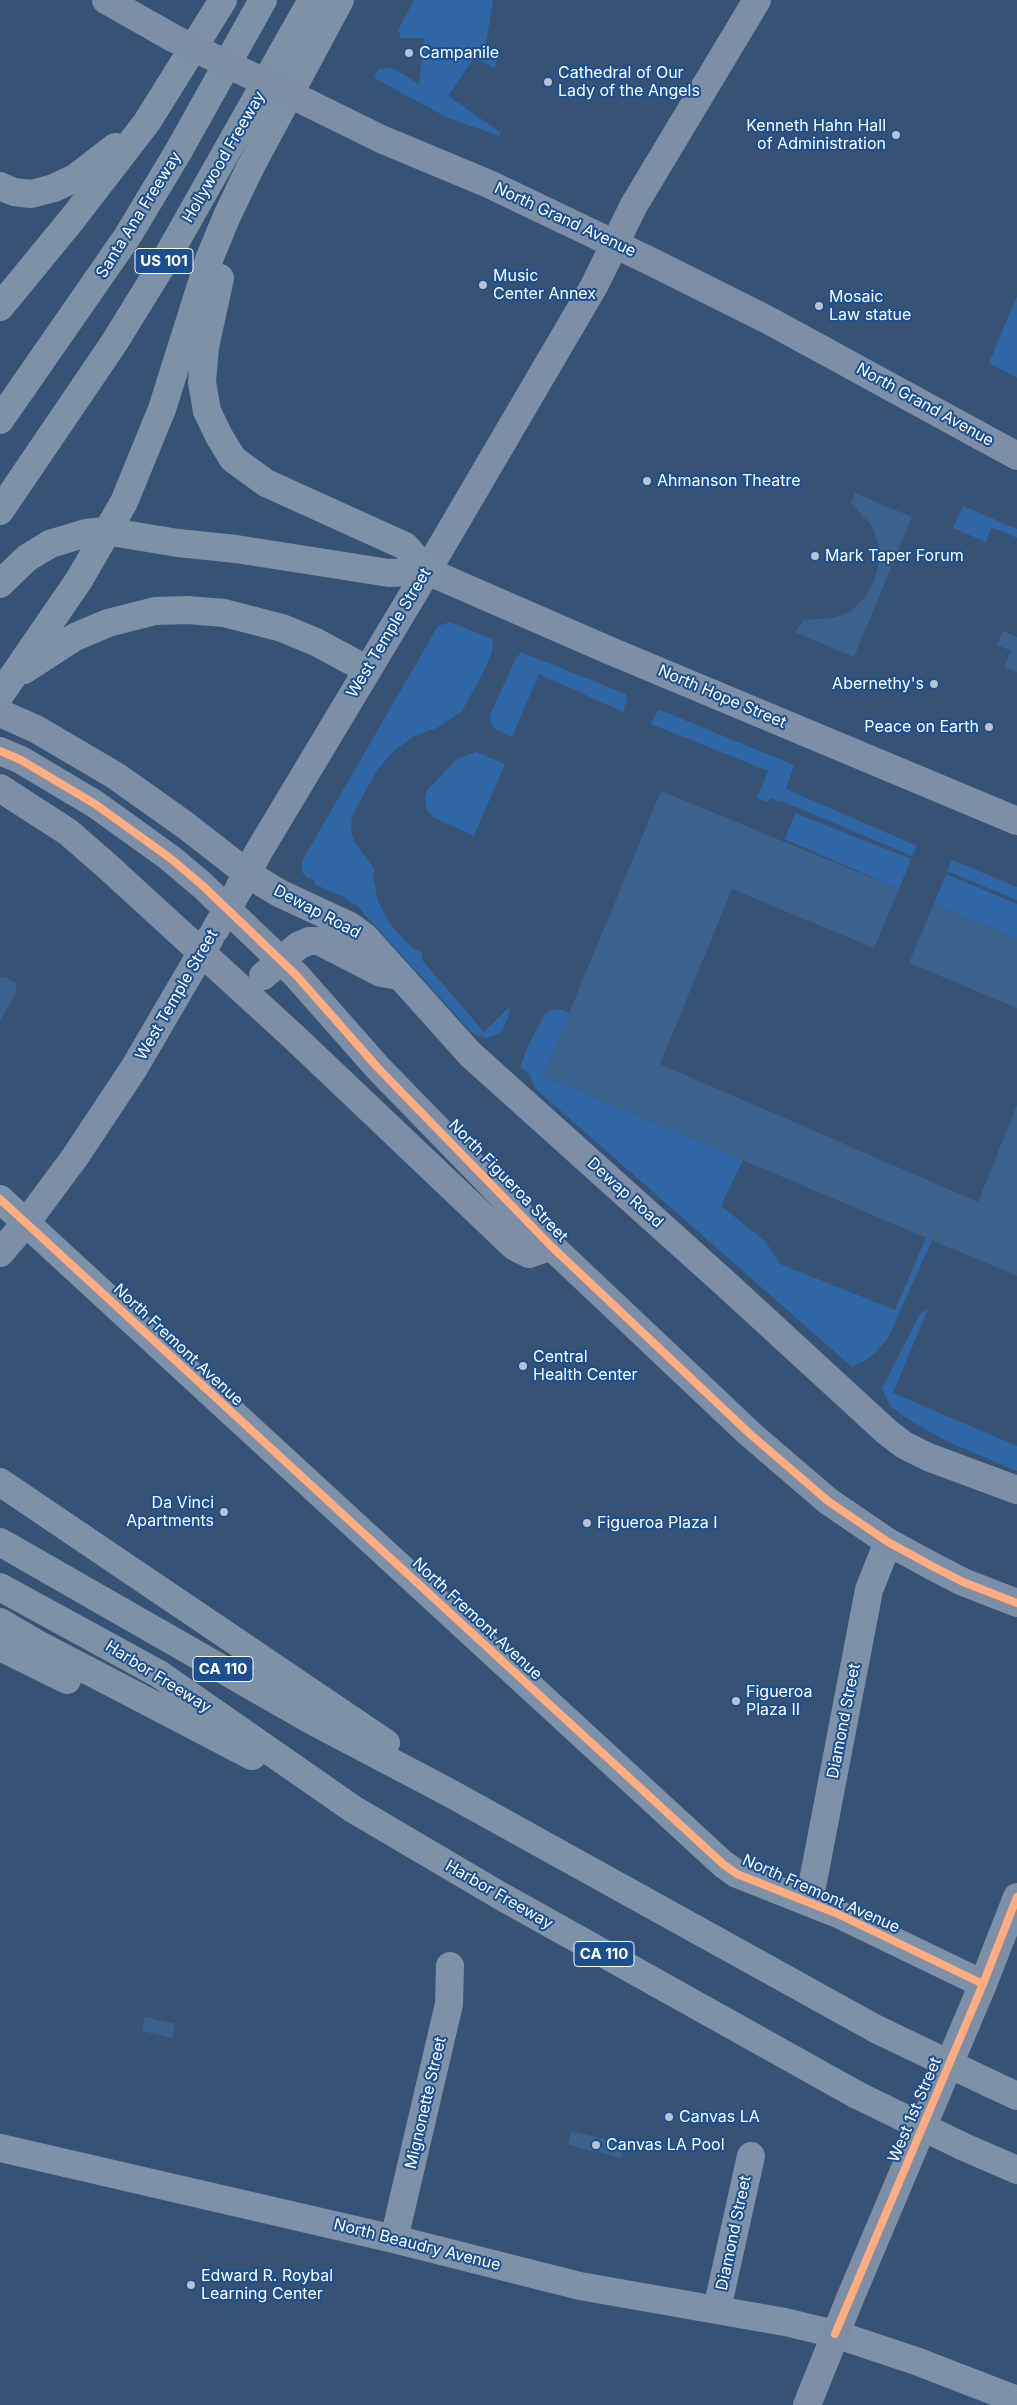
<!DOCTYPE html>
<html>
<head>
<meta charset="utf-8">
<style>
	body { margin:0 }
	canvas { display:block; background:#365274 }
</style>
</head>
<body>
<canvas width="1017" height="2405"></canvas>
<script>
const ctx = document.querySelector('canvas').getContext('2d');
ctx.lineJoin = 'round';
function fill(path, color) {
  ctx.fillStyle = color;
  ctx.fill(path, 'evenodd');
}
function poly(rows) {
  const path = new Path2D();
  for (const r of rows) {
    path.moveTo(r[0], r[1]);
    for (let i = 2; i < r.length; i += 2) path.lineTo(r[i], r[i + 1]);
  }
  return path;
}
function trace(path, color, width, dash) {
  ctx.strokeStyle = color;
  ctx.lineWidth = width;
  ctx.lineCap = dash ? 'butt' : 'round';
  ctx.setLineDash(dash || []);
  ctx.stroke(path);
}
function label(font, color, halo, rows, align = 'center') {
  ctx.font = font + ' Inter,sans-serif';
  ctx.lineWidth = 4;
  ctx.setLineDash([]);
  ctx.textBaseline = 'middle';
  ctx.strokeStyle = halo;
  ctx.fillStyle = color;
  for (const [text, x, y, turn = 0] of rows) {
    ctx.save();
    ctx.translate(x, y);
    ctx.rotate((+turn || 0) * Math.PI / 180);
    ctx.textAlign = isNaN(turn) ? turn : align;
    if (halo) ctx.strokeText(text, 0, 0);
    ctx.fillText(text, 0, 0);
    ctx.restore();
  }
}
const green = poly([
	[414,0,493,0,484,56,497,59,495,68,474,58,448,96,500,132,500,136,448,118,374,78,378,69,392,68,419,84,424,38,401,38,398,30],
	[1017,296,1017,378,989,363],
	[963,506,1017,529,1017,538,991,527,986,542,953,528],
	[450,622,493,639,492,652,484,671,462,711,437,728,414,736,394,751,377,770,352,816,351,832,354,841,375,870,373,877,378,901,390,924,411,947,422,952,422,960,484,1032,510,1006,509,1015,503,1029,498,1034,486,1038,472,1033,358,907,342,896,314,884,315,880,307,878,302,872,302,861,438,626],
	[521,652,626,694,627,699,623,712,539,674,512,737,495,729,491,724,490,715,515,660],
	[660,710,794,765,786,789,917,846,912,856,782,801,780,802,770,798,768,802,757,798,768,771,651,724,657,712],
	[476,752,505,764,474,836,433,817,427,810,425,799,427,790,457,759],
	[795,813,911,859,899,889,785,839],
	[952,860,1017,887,1017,900,947,871],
	[946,874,1017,904,1017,939,934,904],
	[559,1009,570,1013,543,1076,743,1160,721,1206,766,1242,780,1264,895,1310,926,1238,932,1240,888,1338,876,1352,865,1361,852,1367,536,1089,528,1072,520,1068,527,1048,545,1014,552,1010],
	[928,1309,893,1393,1017,1446,1017,1471,946,1441,908,1419,891,1407,882,1388,920,1314]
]);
const water = poly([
	[855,493,912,517,854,657,795,632,804,620,834,618,849,612,865,598,874,582,879,562,878,543,872,526,851,503],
	[1003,631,1017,637,1017,672,1004,667,1011,651,997,645],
	[661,791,899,889,874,948,732,889,660,1064,978,1202,1017,1105,1017,1276,543,1076],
	[934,904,1017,939,1017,1008,909,963],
	[3,977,15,982,17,990,0,1022,0,978],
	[145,2017,175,2024,172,2038,142,2031],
	[571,2131,625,2144,621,2158,568,2145]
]);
const minor = poly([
	[0,1199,723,1864,737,1874,838,1914,983,1984],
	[809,1902,869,1590,888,1542],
	[0,2148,394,2239,580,2286,785,2322,835,2334,916,2361,1017,2400],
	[394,2239,449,2004,450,1966],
	[717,2309,751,2156]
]);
const major = poly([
	[106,0,173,38],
	[308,103,381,139,489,184,652,262,768,320,1017,456],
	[427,571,606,649,1017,821],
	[0,713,36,729,116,776,185,825,248,874,279,893,350,926,365,937,470,1054,727,1285,887,1432,904,1445,928,1457,1017,1490],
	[0,751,21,760,95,804,170,858,202,885,296,975,378,1068,551,1246,750,1434,828,1501,888,1542,932,1566,963,1582,1017,1603],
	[0,788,68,832,107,866,295,1038,515,1247,529,1254,551,1246],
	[239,888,259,851,427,571,594,286,634,205,757,0],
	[298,946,309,941,319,941,381,973,399,976],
	[0,1253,26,1223,75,1157,134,1068,210,938],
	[807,2405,851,2296,983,1984,1017,1897]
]);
const highway = poly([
	[0,186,14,192,31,194,54,188,75,178,115,147],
	[220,278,205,347,202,382,207,411,219,436,233,459,266,483,405,546,427,571],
	[0,307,73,218,147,122,223,0],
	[0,420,127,237,178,152,263,0],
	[0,511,114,343,167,257,312,0],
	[178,543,236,549,389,573,427,571],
	[0,584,27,558,50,544],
	[24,670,75,637,108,623,155,611,188,610,224,613,282,628,316,642,366,669],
	[0,695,79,580,124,502,162,409,210,257,227,216,250,168,340,0],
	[0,1482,386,1743],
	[0,1542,311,1720,448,1792,876,2029],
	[0,1587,159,1674,353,1809,499,1895,857,2095],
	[0,1622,41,1646,252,1756],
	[0,1647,67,1680],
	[989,2083,1017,2096],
	[964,2147,1017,2170]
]);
const majorBridge = poly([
	[173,38,308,103],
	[215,930,239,889],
	[263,976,298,946]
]);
const highwayBridge = poly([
	[50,544,86,533,105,531,178,543],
	[876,2029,989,2083],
	[857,2095,964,2147]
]);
const cycleway = poly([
	[0,751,21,760,95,804,170,858,202,885,296,975,378,1068,551,1246,750,1434,828,1501,888,1542,932,1566,963,1582,1017,1603],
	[0,1199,723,1864,737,1874,838,1914,983,1984],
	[835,2334,983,1984,1017,1897]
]);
const markers = [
	[409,53,5,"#b9c2ce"],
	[548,82,5,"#b9c2ce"],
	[896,135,5,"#b9c2ce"],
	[483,285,5,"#b9c2ce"],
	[819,306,5,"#b9c2ce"],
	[647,481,5,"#b9c2ce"],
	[815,556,5,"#b9c2ce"],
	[934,684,5,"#b9c2ce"],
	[989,727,5,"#b9c2ce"],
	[523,1366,5,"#b9c2ce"],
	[224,1512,5,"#b9c2ce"],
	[587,1523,5,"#b9c2ce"],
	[736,1701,5,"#b9c2ce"],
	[669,2117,5,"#b9c2ce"],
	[596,2145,5,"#b9c2ce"],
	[191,2285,5,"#b9c2ce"]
];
const shields = [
	[164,261,58],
	[223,1669,60],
	[604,1954,60]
];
const shieldNames = [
	["US 101",164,261],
	["CA 110",223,1669],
	["CA 110",604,1954]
];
const poiNames = [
	["Campanile",419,53],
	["Cathedral of Our",558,73],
	["Lady of the Angels",558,91],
	["Kenneth Hahn Hall",886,126,"right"],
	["of Administration",886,144,"right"],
	["Music",493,276],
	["Center Annex",493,294],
	["Mosaic",829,297],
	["Law statue",829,315],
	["Ahmanson Theatre",657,481],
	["Mark Taper Forum",825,556],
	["Abernethy's",924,684,"right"],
	["Peace on Earth",979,727,"right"],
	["Central",533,1357],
	["Health Center",533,1375],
	["Da Vinci",214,1503,"right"],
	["Apartments",214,1521,"right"],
	["Figueroa Plaza I",597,1523],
	["Figueroa",746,1692],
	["Plaza II",746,1710],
	["Canvas LA",679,2117],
	["Canvas LA Pool",606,2145],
	["Edward R. Roybal",201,2276],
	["Learning Center",201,2294]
];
const streetNames = [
	["Hollywood Freeway",224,157,-60],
	["Santa Ana Freeway",139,215,-58],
	["North Grand Avenue",565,220,25],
	["North Grand Avenue",925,405,29],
	["West Temple Street",389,633,-59],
	["North Hope Street",722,697,23],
	["Dewap Road",317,912,28],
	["West Temple Street",177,995,-60],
	["North Figueroa Street",508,1181,46],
	["Dewap Road",625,1193,42],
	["North Fremont Avenue",178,1345,43],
	["North Fremont Avenue",477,1619,43],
	["Harbor Freeway",158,1677,32],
	["Diamond Street",844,1721,-79],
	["North Fremont Avenue",821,1894,24],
	["Harbor Freeway",499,1895,30],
	["Mignonette Street",426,2103,-77],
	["West 1st Street",915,2110,-67],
	["Diamond Street",734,2233,-78],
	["North Beaudry Avenue",417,2245,14]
];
fill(green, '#2f66a5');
fill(water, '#3b618d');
trace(minor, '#7d92a8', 28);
trace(major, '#7d8ea7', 28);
trace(highway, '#7e92a7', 28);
trace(majorBridge, '#7d8ea7', 28);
trace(highwayBridge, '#7e92a7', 28);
trace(cycleway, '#ffac80', 8);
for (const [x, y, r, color] of markers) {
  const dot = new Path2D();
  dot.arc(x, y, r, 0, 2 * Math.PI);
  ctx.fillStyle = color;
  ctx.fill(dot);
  trace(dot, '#1b4f8f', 2);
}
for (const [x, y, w] of shields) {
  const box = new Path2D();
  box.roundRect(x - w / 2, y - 12.5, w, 25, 4);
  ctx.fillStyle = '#1b4f8f';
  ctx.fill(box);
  trace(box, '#fff', 1);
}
label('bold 15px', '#fff', null, shieldNames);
label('16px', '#fff', '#1b4f8f', poiNames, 'left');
label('16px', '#fff', '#1b4f8f', streetNames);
</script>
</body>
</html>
